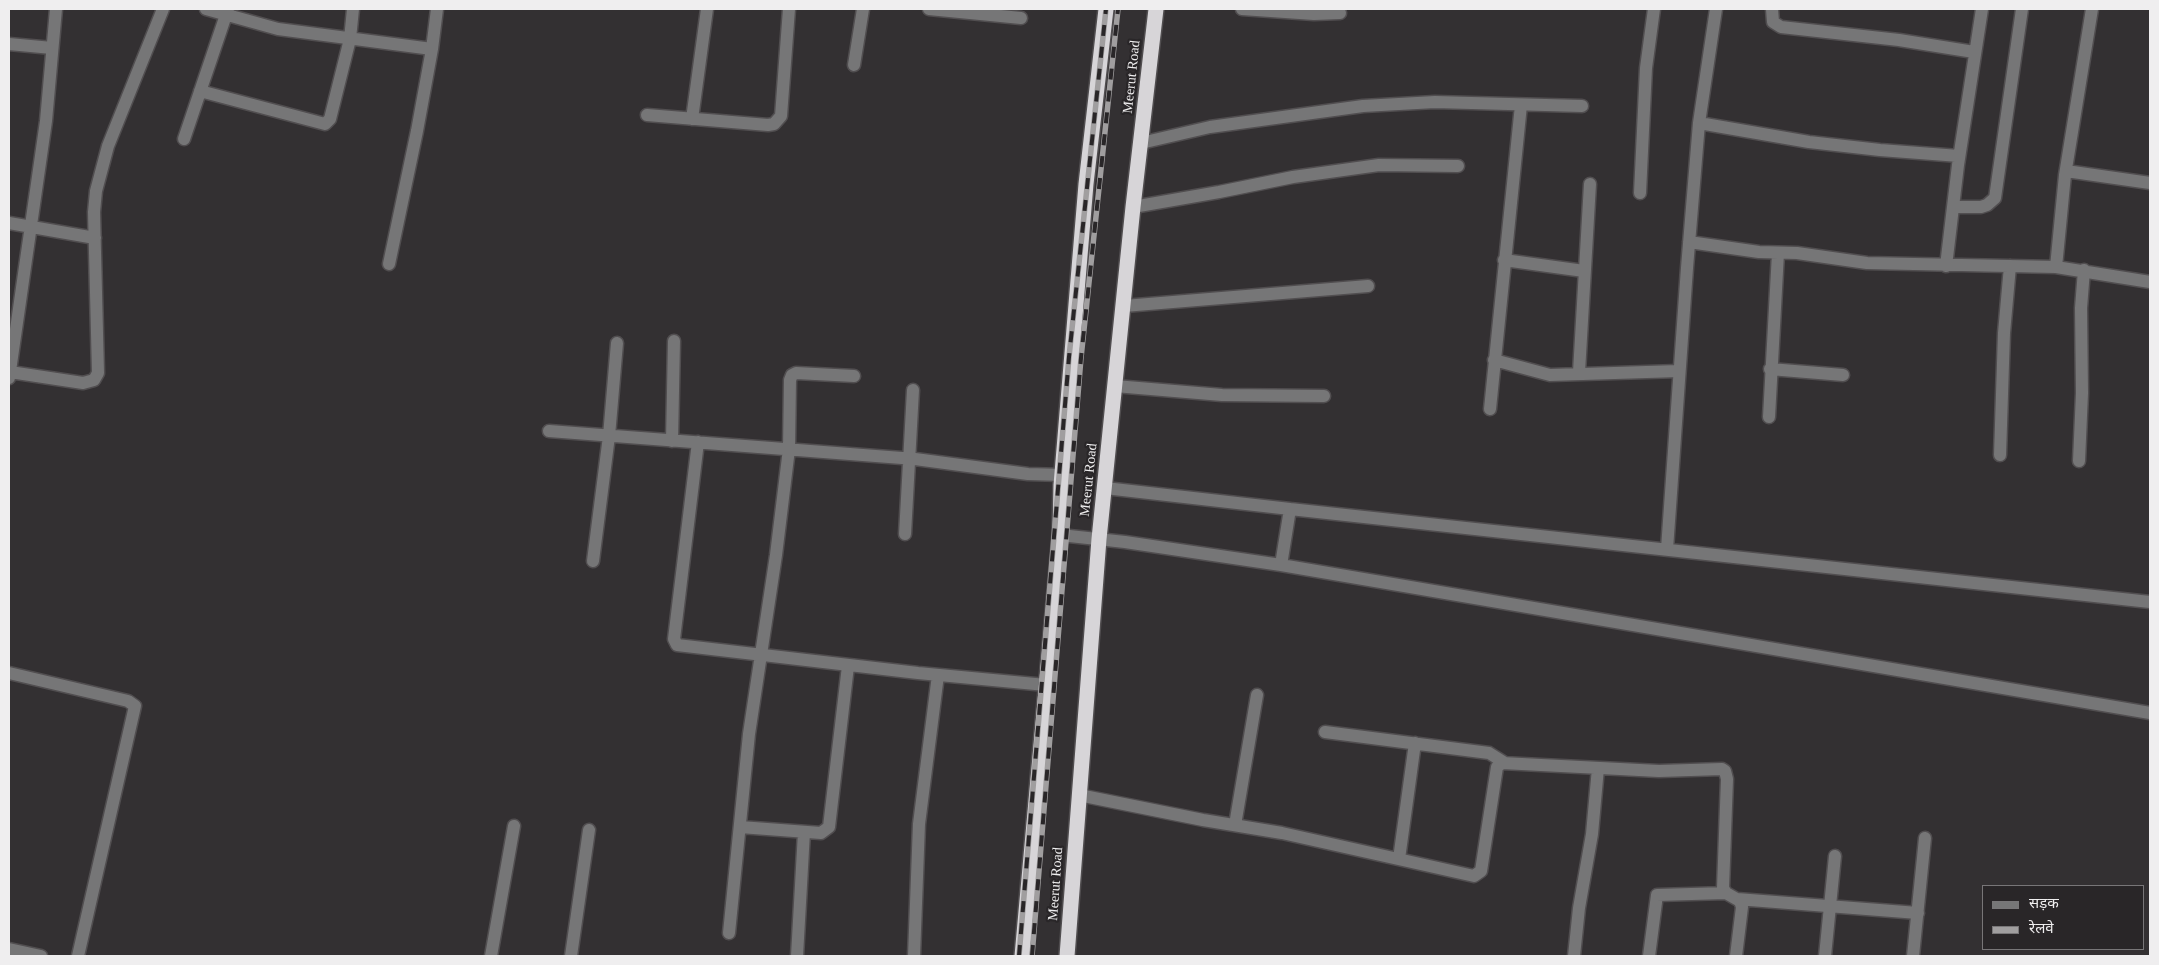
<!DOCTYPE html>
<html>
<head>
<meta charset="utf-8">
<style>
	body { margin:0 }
	#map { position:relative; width:2159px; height:965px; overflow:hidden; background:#333032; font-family:"Times New Roman","Noto Sans Devanagari",serif }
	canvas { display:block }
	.frame { position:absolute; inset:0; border:10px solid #efeeef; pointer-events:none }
	.legend { position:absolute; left:1982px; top:885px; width:162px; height:65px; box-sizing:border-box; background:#292628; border:1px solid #787678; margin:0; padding:6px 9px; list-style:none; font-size:15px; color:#efeeef }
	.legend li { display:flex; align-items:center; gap:10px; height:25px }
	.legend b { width:25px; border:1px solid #787678 }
</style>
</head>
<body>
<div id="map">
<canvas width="2159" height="965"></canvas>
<div class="frame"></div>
<ul class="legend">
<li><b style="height:6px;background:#767677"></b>सड़क</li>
<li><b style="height:6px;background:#a09e9f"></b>रेलवे</li>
</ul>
</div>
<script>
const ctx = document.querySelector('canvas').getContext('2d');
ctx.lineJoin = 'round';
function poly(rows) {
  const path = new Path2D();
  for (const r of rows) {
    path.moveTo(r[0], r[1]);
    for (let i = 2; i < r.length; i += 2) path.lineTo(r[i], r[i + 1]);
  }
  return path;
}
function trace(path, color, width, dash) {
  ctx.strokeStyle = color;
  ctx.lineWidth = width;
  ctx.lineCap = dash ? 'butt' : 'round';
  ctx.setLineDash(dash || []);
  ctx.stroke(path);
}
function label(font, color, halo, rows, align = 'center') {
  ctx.font = font + ' "Times New Roman",serif';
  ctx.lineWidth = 4.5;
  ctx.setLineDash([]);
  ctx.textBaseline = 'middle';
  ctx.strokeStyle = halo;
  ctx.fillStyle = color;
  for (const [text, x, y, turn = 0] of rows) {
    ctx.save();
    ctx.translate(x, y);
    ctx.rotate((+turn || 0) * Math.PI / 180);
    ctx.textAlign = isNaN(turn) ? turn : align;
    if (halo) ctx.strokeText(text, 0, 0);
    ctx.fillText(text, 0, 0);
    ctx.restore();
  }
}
const minor = poly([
	[206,9,278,29,432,49],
	[929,9,1021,18],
	[1242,9,1314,14,1340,13],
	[1772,9,1773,22,1781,27,1899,40,1974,52],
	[9,44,52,48],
	[854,65,863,9],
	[200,91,325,124,330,119,350,39,353,9],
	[647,115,768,125,774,124,781,116,789,9],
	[692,119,707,9],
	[1699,123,1809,142,1880,150,1959,156],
	[184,139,228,9],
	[1141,143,1210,127,1363,106,1435,102,1582,106],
	[2066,171,2150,183],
	[1640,193,1646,68,1654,9],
	[1133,207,1219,192,1293,177,1379,165,1458,166],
	[1953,207,1981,207,1987,205,1995,198,2022,9],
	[9,223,95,238],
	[1689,242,1759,252,1797,253,1867,263,2056,267,2150,282],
	[1504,260,1584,271],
	[389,264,417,131,432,49,437,9],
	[1946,266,1958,165,1982,9],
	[2056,267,2065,175,2092,9],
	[1124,306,1368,286],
	[1494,360,1550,375,1679,371],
	[1770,369,1843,375],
	[10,372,83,383,94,380,98,373,94,212,96,191,108,146,163,9],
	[1579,372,1590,184],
	[9,378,46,121,56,9],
	[1115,386,1222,395,1324,396],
	[1490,409,1521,105],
	[1769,417,1778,253],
	[549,431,915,459,1028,474,1063,475],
	[672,441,674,341],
	[698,442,674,639,677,645,918,673,1046,685],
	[2000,455,2004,333,2010,266],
	[2079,461,2082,393,2081,308,2084,270],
	[1105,488,1290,509,2150,602],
	[905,534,913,390],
	[1060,535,1125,542,1281,565,2150,713],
	[1667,549,1687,268,1699,123,1716,9],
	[593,561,609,436,617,343],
	[1281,565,1290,509],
	[9,673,128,701,135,706,78,956],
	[1325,732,1489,753,1505,763],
	[1079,795,1203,820,1282,833,1474,876,1481,871,1497,767,1502,763,1659,771,1722,769,1725,771,1727,779,1723,888,1726,893,1740,901,1742,907,1736,956],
	[1235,825,1257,695],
	[740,827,821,833,829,827,848,666],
	[1399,859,1415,743],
	[1737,899,1918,913],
	[729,933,749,734,776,555,789,449,790,380,792,375,796,373,854,376],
	[9,949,41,956],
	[491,956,514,826],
	[571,956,589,830],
	[797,956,804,832],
	[914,956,919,824,938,675],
	[1574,956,1579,908,1592,834,1598,768],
	[1649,956,1657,895,1726,893],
	[1825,956,1835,856],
	[1913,956,1925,838]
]);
const highway = poly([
	[1022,956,1060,535,1061,485,1086,184,1106,9],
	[1067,956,1099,539,1133,207,1156,9]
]);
const rail = poly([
	[1019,956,1069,357,1106,9],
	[1032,956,1081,358,1118,9]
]);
const streetNames = [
	["Meerut Road",1132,77,-84],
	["Meerut Road",1089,480,-84],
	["Meerut Road",1056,884,-86]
];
trace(minor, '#514e50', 15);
trace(highway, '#514e50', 18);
trace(minor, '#767677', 12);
trace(highway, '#d7d5d8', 15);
trace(rail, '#a09e9f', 5.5);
trace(rail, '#292628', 4, [11]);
label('14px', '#efeeef', '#292628', streetNames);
</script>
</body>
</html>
